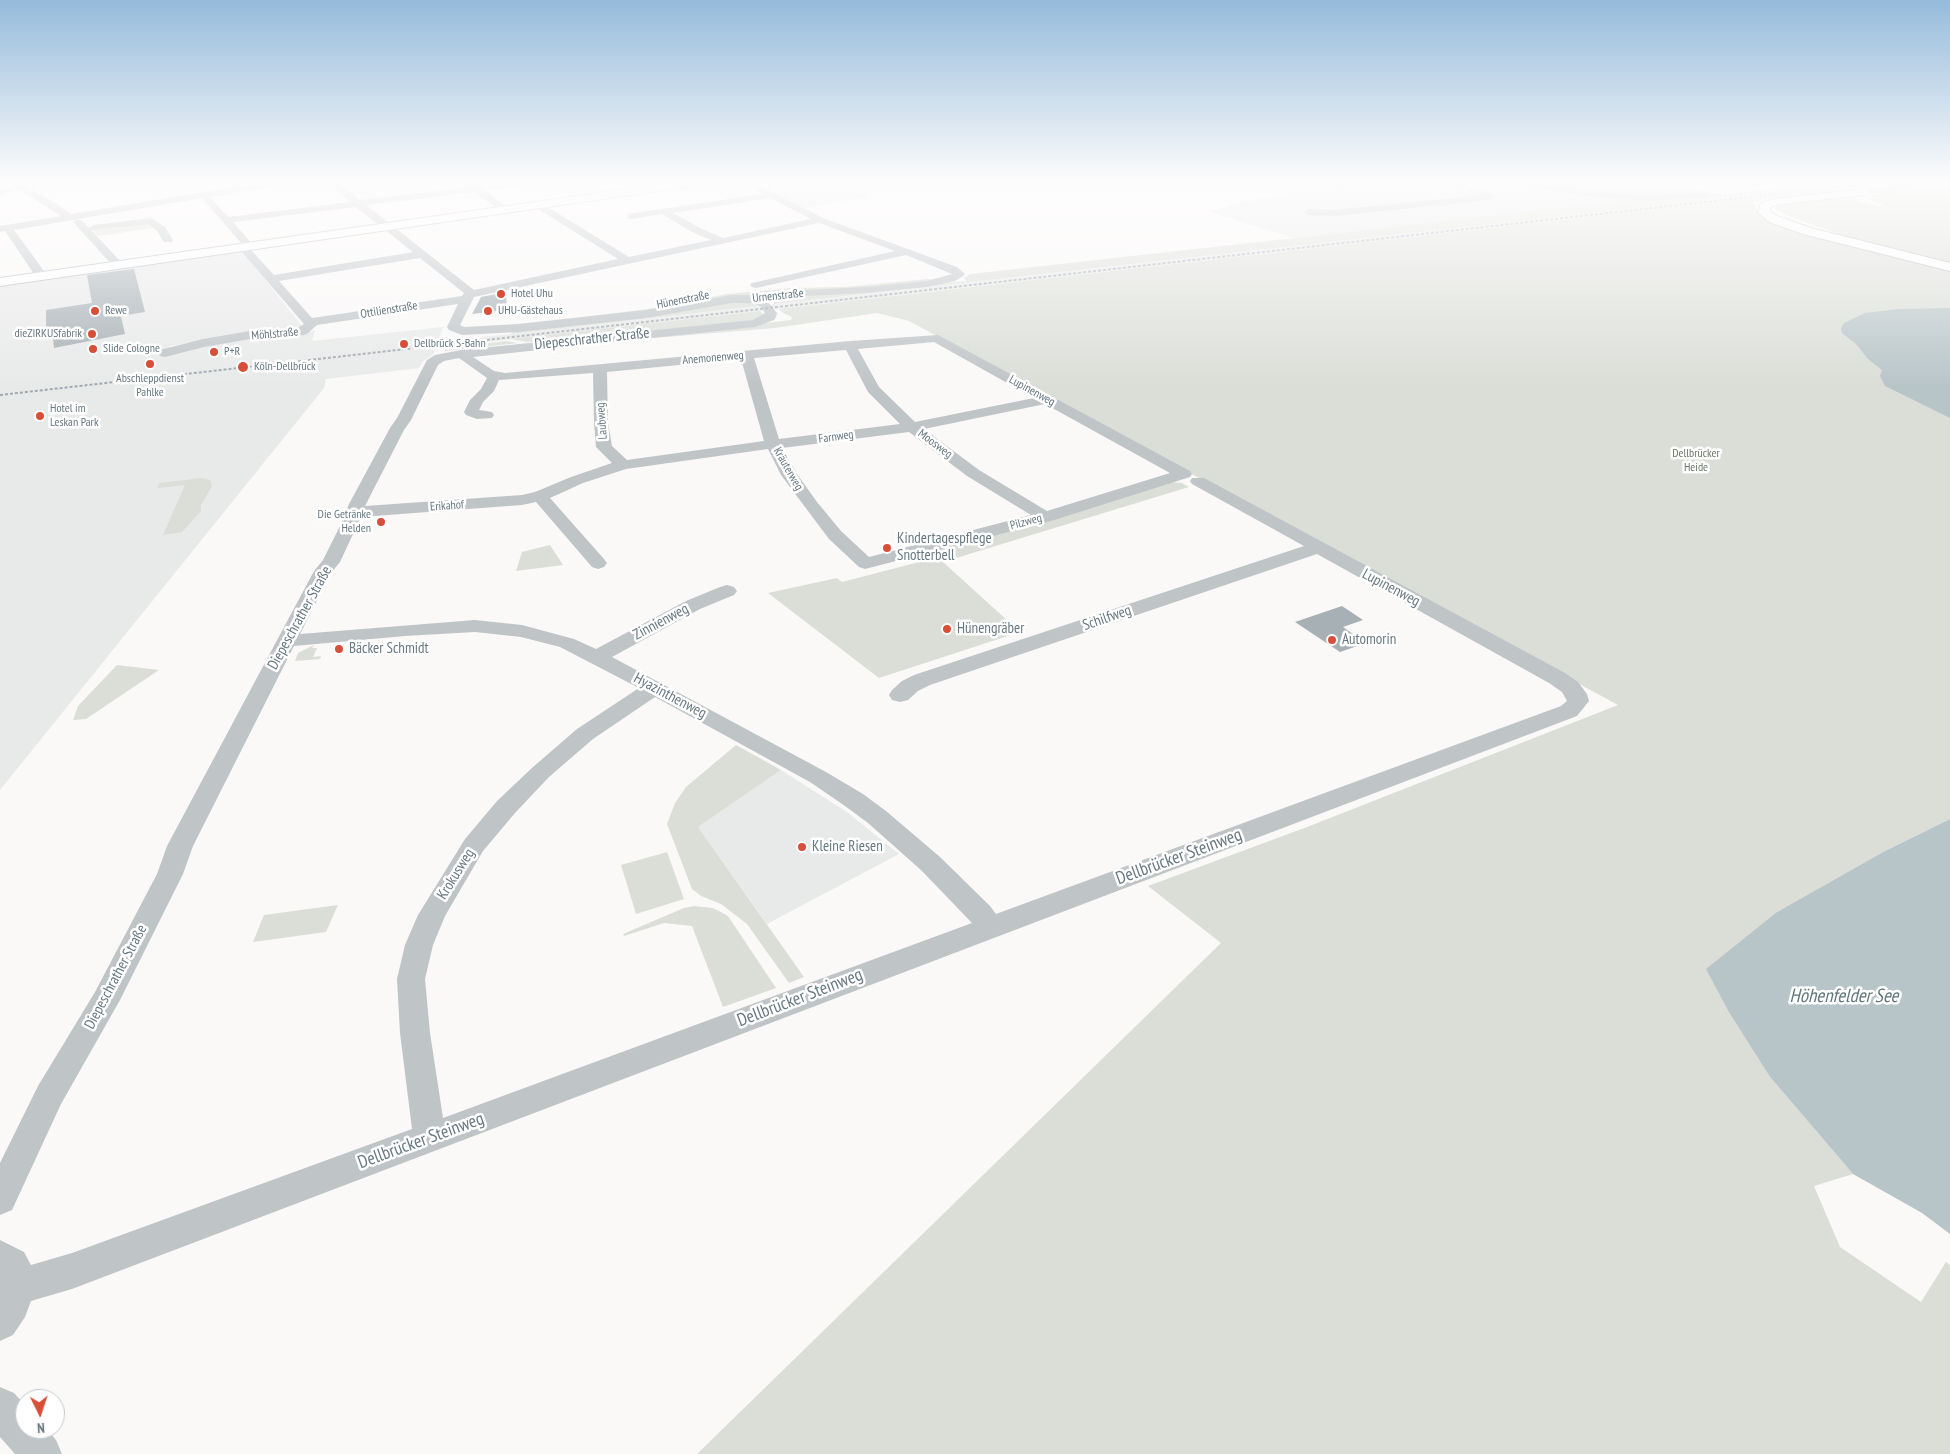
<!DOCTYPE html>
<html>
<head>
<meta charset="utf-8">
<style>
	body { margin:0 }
	#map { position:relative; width:1950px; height:1454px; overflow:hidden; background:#faf9f8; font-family:"PT Sans Narrow",sans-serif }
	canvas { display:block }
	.north { position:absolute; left:15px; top:1389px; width:50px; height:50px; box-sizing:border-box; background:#fff; border:1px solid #c2c9cd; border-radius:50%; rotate:176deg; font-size:14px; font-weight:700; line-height:20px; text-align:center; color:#667881 }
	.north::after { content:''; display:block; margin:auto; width:18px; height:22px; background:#d84f39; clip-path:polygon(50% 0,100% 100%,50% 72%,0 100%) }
</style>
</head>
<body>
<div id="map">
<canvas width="1950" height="1454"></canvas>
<div class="north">N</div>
</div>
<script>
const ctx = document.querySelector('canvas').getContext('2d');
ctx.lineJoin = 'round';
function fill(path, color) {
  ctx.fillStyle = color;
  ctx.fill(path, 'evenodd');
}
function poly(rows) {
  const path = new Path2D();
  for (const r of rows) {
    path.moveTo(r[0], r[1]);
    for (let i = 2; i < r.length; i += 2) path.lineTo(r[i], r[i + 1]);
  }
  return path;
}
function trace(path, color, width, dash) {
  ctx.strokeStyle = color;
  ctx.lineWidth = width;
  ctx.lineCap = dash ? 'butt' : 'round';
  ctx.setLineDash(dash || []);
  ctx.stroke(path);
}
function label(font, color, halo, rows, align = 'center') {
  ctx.font = font + ' "PT Sans Narrow",sans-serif';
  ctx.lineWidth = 5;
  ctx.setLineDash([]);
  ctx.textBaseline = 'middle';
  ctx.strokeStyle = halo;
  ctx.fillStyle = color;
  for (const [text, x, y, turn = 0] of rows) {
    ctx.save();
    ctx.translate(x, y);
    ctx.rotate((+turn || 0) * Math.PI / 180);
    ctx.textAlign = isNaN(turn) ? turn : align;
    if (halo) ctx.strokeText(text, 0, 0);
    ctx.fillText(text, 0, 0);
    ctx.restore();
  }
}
const built = poly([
	[835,183,885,183,891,186,864,190,867,197,805,208,773,192],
	[1321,183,1511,183,1639,200,1294,238,1208,211,1228,207,1228,205,1327,185],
	[1853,183,1885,183,444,347,434,350,434,354,422,362,419,368,326,379,324,388,0,790,0,284,241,249,302,326,170,346,168,354,254,336,308,332,315,330,312,341,443,327,438,342],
	[781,770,847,812,899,854,767,924,698,827]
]);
const green = poly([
	[1511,183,1660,199,1698,197,1805,183,1840,185,774,304,773,301,785,296,967,281,964,278,970,274,1636,200],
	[1532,183,1678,183,1703,192,1669,196,1626,195],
	[1934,183,1950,183,1950,264,1867,244,1789,216,1775,209,1775,206,1787,203,1854,196,1858,201,1880,206,1884,205,1862,197],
	[1849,187,1855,191,1765,199,1753,202,1759,214,1765,218,1950,271,1950,819,1883,852,1777,912,1730,1014,1770,1077,1853,1174,1814,1186,1840,1247,1921,1302,1946,1262,1950,1265,1950,1454,697,1454,1221,943,1148,886,1307,827,1618,705,909,321,877,313,775,328,606,342,791,320,792,317,783,313,779,309],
	[150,222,153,227,152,228,107,235,98,236,92,230],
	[927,279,939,280,559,320,648,309,727,294,790,288,845,287],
	[740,301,756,303,758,306,510,334,514,331],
	[760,311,764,315,755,320,740,322,543,342,527,342,510,339],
	[506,341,519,343,445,351,445,349,448,348],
	[202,478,210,480,212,486,201,505,201,511,182,532,163,535,185,485,157,488,160,483],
	[1170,482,1182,483,1189,487,943,562,1020,632,879,678,768,593,837,578,842,582,931,559,928,552],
	[550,545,563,565,516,571,522,552],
	[314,645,312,648,317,648,313,657,321,656,320,659,295,661,298,653],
	[117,665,159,670,86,719,73,720,78,706],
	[736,745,781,770,698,827,804,977,789,983,747,924,721,904,701,896,692,889,667,824,675,803,686,787],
	[667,852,684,899,636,914,621,865],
	[338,905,326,932,253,942,264,915],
	[694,906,713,908,728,916,776,988,723,1007,692,926,664,923,624,936,623,934,684,908]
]);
const water = poly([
	[1950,308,1950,418,1885,386,1880,376,1882,370,1868,359,1856,344,1842,333,1841,328,1844,323,1865,313,1899,309],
	[1950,819,1950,1234,1922,1213,1853,1174,1770,1077,1730,1014,1706,969,1777,912,1883,852]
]);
const stream = poly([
	[0,184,3,183]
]);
const building = poly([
	[134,269,145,312,121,316,125,334,54,348,52,327,46,328,46,310,92,303,87,275],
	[506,292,507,310,472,314,481,297],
	[1342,606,1363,620,1343,627,1366,643,1340,652,1295,622]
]);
const minor = poly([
	[20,183,57,204,71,214,258,183,279,183,275,186,210,197,228,217,350,202,328,183,338,183,360,200,467,187,468,184,471,183,477,186,526,183,522,186,485,190,507,208,509,210,504,213,474,192,366,205,474,290,618,259,535,207,535,203,541,203,629,257,711,240,692,232,662,214,631,219,628,218,628,214,762,194,744,183,755,183,823,218,957,267,965,274,963,276,955,281,927,287,865,293,785,297,767,301,777,313,776,317,774,320,755,327,473,357,494,371,505,373,850,341,938,335,1190,471,1192,474,1190,477,1051,521,865,569,859,567,829,539,781,475,768,449,626,469,583,483,550,498,604,559,607,563,604,567,598,569,592,567,536,502,522,505,361,517,340,562,331,573,300,634,475,620,522,625,574,639,596,649,686,601,720,587,727,585,734,587,737,591,734,595,700,609,612,657,826,772,863,794,886,811,940,857,990,906,996,914,1561,706,1567,701,1562,692,1549,683,1317,554,930,685,918,691,908,700,900,702,892,700,889,695,892,690,902,681,914,675,1304,546,1192,484,1190,481,1192,478,1204,478,1565,673,1578,682,1587,694,1589,701,1577,716,72,1289,31,1301,25,1317,13,1335,0,1341,0,1240,24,1252,31,1265,72,1253,412,1129,400,1033,397,979,405,945,418,915,465,839,497,801,533,767,577,729,639,688,560,647,521,637,475,632,405,636,294,646,193,846,183,874,120,1000,61,1104,12,1210,0,1215,0,1163,38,1086,95,992,157,874,167,846,314,571,323,560,341,524,349,504,390,428,397,418,427,360,435,355,461,350,753,320,765,313,761,307,754,303,732,303,646,318,518,332,462,335,449,330,447,327,458,304,317,325,307,334,296,337,256,338,204,347,165,357,160,356,158,353,160,350,203,339,256,330,295,329,304,324,242,252,242,244,202,198,14,230,44,271,42,279,34,279,32,271,5,231,0,232,0,226,61,216,19,189,0,196,0,190,20,183],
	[770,198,811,219,723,238,700,228,673,213,770,198],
	[356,207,413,252,274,275,251,250,252,244,233,222,356,207],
	[819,223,895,251,752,283,750,285,752,287,756,288,906,255,952,274,927,281,865,287,785,291,756,295,732,295,646,310,518,324,464,327,460,325,474,297,819,223],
	[420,258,464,293,462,296,312,318,279,281,420,258],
	[934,342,1034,398,915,422,879,387,858,349,934,342],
	[846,350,868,392,900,424,779,439,754,358,846,350],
	[459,358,487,378,481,389,470,400,464,412,466,415,477,419,492,418,494,415,492,412,479,410,483,402,494,391,499,380,593,373,594,423,596,447,612,463,571,477,535,492,522,495,365,506,404,430,411,420,438,365,444,361,459,358],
	[741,359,764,441,627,460,612,446,608,423,607,372,741,359],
	[1045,404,1170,473,1047,511,979,470,924,429,1045,404],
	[909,432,967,476,1031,515,869,557,841,531,817,502,797,474,782,448,909,432],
	[655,697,810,782,845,806,868,823,922,871,972,923,443,1118,430,1033,425,979,433,945,445,916,483,851,515,813,549,777,593,739,655,697],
	[1339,183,1352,183,1342,188,1339,187,1339,183],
	[1442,183,1457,183,1497,195,1490,200,1333,216,1308,215,1303,212,1308,209,1333,210,1482,195,1442,183],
	[1519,183,1542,183,1595,191,1645,195,1683,194,1717,188,1722,191,1709,197,1645,201,1595,197,1523,186,1519,183],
	[1908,183,1928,183,1886,193,1863,193,1858,190,1863,187,1886,187,1908,183],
	[151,218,165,227,173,240,172,242,164,242,157,231,149,224,91,230,122,263,123,265,118,268,114,267,73,222,75,220,81,220,89,228,94,225,151,218],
	[0,1387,14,1393,25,1405,25,1429,47,1429,56,1440,62,1454,15,1454,0,1437,0,1387]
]);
const major = poly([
	[669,183,698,183,693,186,0,286,0,278,669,183],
	[1680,183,1697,183,1727,189,1771,183,1796,184,1791,187,1727,195,1700,191,1680,183],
	[1863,187,1869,190,1868,194,1776,205,1770,207,1770,211,1777,216,1811,228,1950,263,1950,271,1803,234,1769,222,1758,212,1761,203,1775,199,1858,190,1863,187]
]);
const rail = poly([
	[0,395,1873,183]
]);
const markers = [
	[501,294,5,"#d84f39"],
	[95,311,5,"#d84f39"],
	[488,311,5,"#d84f39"],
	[92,334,5,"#d84f39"],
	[404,344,5,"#d84f39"],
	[93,349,5,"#d84f39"],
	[214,352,5,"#d84f39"],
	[150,364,5,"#d84f39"],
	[243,367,6,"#d84f39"],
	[40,416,5,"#d84f39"],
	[381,522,5,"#d84f39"],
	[887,548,5,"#d84f39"],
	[947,629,5,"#d84f39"],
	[1332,640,5,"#d84f39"],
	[339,649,5,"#d84f39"],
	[802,847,5,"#d84f39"]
];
const farPoinames = [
	["Hotel Uhu",511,294],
	["Rewe",105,311],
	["UHU-Gästehaus",498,311],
	["dieZIRKUSfabrik",82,334,"right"],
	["Dellbrück S-Bahn",414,344],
	["Slide Cologne",103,349],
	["P+R",224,352],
	["Köln-Dellbrück",254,367],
	["Abschleppdienst",150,379,"center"],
	["Pahlke",150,393,"center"],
	["Hotel im",50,409],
	["Leskan Park",50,423],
	["Die Getränke",371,515,"right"],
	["Helden",371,529,"right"]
];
const farStreetnames = [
	["Urnenstraße",778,296,-6],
	["Hünenstraße",683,300,-11],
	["Ottilienstraße",389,310,-9],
	["Möhlstraße",275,334,-5],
	["Anemonenweg",713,358,-5],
	["Lupinenweg",1032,391,29],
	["Laubweg",602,421,-94],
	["Farnweg",836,437,-8],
	["Moosweg",935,444,37],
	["Kräuterweg",788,469,60],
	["Erikahof",447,506,-4],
	["Pilzweg",1026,522,-15]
];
const farParknames = [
	["Dellbrücker",1696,454],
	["Heide",1696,468]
];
const streetNames = [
	["Diepeschrather Straße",592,339,-6],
	["Lupinenweg",1391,588,28],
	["Diepeschrather Straße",300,618,-61],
	["Schilfweg",1107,618,-19],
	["Zinnienweg",661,622,-28],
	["Hyazinthenweg",670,696,28],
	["Krokusweg",456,874,-58],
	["Diepeschrather Straße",116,977,-62]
];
const poiNames = [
	["Kindertagespflege",897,539],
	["Snotterbell",897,556],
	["Hünengräber",957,629],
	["Automorin",1342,640],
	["Bäcker Schmidt",349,649],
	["Kleine Riesen",812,847]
];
const nearStreetnames = [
	["Dellbrücker Steinweg",1179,857,-20],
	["Dellbrücker Steinweg",800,998,-21],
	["Dellbrücker Steinweg",421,1141,-20]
];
const nearWaternames = [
	["Höhenfelder See",1844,997]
];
fill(built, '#e8e9e9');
fill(green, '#daded7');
fill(water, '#b8c5c8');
trace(stream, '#b8c5c8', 2.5);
fill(building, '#a6b0b5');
trace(major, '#b3b9bc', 2);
fill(minor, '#bfc4c7');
fill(major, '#fff');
trace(rail, '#a1a9ae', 2, [3, 2]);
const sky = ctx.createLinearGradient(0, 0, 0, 387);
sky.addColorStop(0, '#95bbdb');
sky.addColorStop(0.47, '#fdfcfc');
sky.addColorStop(1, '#fdfcfc00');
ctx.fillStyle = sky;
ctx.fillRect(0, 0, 1950, 387);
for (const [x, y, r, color] of markers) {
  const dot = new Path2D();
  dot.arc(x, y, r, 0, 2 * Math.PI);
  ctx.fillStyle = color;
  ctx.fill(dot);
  trace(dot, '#fff', 2);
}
label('12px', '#667881', '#fff', farPoinames, 'left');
label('12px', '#667881', '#fff', farStreetnames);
label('12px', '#6b7965', '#fff', farParknames);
label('15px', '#667881', '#fff', streetNames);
label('15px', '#667881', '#fff', poiNames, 'left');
label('18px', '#667881', '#fff', nearStreetnames);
label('italic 19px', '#61767a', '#fff', nearWaternames);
</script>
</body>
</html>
